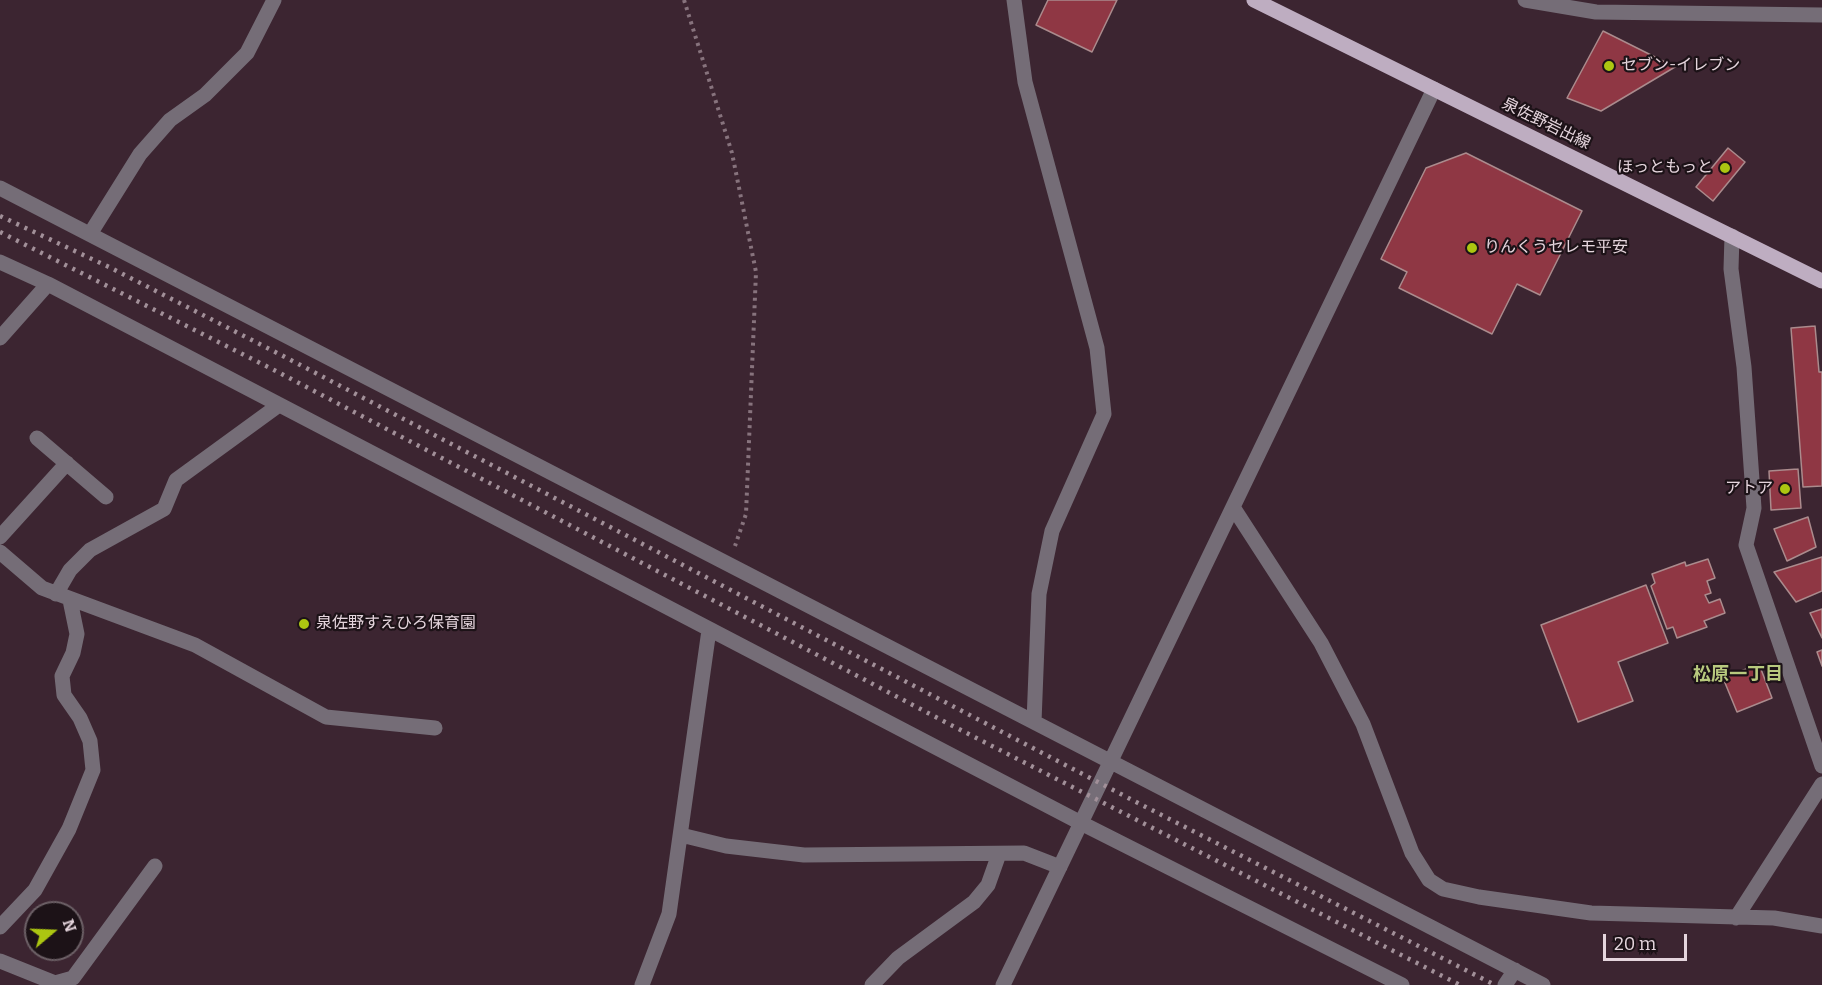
<!DOCTYPE html>
<html>
<head>
<meta charset="utf-8">
<style>
	body { margin:0 }
	#map { position:relative; width:1822px; height:985px; overflow:hidden; background:#3c2531; font-family:Bitter,serif }
	canvas { display:block }
	.north { position:absolute; left:24px; top:901px; width:60px; height:60px; box-sizing:border-box; background:#1c1217; border:2px solid #6c6066; border-radius:50%; rotate:71deg; font-size:16px; font-weight:700; line-height:24px; text-align:center; color:#e5d5dd }
	.north::after { content:''; display:block; margin:auto; width:21px; height:27px; background:#acc611; clip-path:polygon(50% 0,100% 100%,50% 72%,0 100%) }
	.scale { position:absolute; left:1603px; top:934px; width:84px; height:27px; box-sizing:border-box; border:3px solid #e5d5dd; border-top:0; padding-left:8px; font-size:18px; line-height:21px; white-space:nowrap; color:#e5d5dd; -webkit-text-stroke:4px #1c1217; paint-order:stroke }
</style>
</head>
<body>
<div id="map">
<canvas width="1822" height="985"></canvas>
<div class="north">N</div>
<div class="scale">20 m</div>
</div>
<script>
const ctx = document.querySelector('canvas').getContext('2d');
ctx.lineJoin = 'round';
function fill(path, color) {
  ctx.fillStyle = color;
  ctx.fill(path, 'evenodd');
}
function poly(rows) {
  const path = new Path2D();
  for (const r of rows) {
    path.moveTo(r[0], r[1]);
    for (let i = 2; i < r.length; i += 2) path.lineTo(r[i], r[i + 1]);
  }
  return path;
}
function trace(path, color, width, dash) {
  ctx.strokeStyle = color;
  ctx.lineWidth = width;
  ctx.lineCap = dash ? 'butt' : 'round';
  ctx.setLineDash(dash || []);
  ctx.stroke(path);
}
function label(font, color, halo, rows, align = 'center') {
  ctx.font = font + ' Bitter,"Noto Sans JP",serif';
  ctx.lineWidth = 4.5;
  ctx.setLineDash([]);
  ctx.textBaseline = 'middle';
  ctx.strokeStyle = halo;
  ctx.fillStyle = color;
  for (const [text, x, y, turn = 0] of rows) {
    ctx.save();
    ctx.translate(x, y);
    ctx.rotate((+turn || 0) * Math.PI / 180);
    ctx.textAlign = isNaN(turn) ? turn : align;
    if (halo) ctx.strokeText(text, 0, 0);
    ctx.fillText(text, 0, 0);
    ctx.restore();
  }
}
const building = poly([
	[1048,0,1117,0,1092,52,1036,25,1048,0],
	[1603,31,1675,67,1601,111,1567,98,1603,31],
	[1728,148,1745,162,1713,201,1696,187,1728,148],
	[1466,153,1582,211,1540,295,1517,284,1492,334,1399,288,1407,272,1381,259,1426,168,1466,153],
	[1815,326,1819,372,1822,372,1822,486,1803,487,1791,328,1815,326],
	[1798,469,1801,508,1771,510,1769,471,1798,469],
	[1808,517,1816,547,1787,561,1774,529,1808,517],
	[1822,557,1822,591,1796,602,1774,572,1822,557],
	[1708,559,1715,578,1707,581,1711,593,1705,595,1709,603,1720,599,1725,613,1704,621,1707,627,1677,638,1673,627,1667,629,1651,586,1655,583,1652,574,1685,562,1686,566,1708,559],
	[1646,585,1668,643,1618,662,1633,701,1578,722,1541,625,1646,585],
	[1822,609,1822,638,1810,613,1822,609],
	[1822,650,1822,666,1817,652,1822,650],
	[1759,664,1772,698,1737,712,1723,678,1759,664]
]);
const path = poly([
	[684,0,732,153,756,272,746,514,735,546]
]);
const minor = poly([
	[1014,0,1025,82,1097,348,1104,414,1052,531,1039,594,1034,722],
	[1525,0,1596,12,1822,15],
	[0,188,1543,985],
	[90,234,140,154,170,120,205,95,247,53,274,0],
	[1732,236,1731,269,1744,367,1754,508,1746,545,1822,766],
	[0,262,48,284,1081,823,1402,985],
	[0,338,48,284],
	[37,438,106,497],
	[1233,507,1321,643,1363,724,1412,853,1429,880,1443,889,1479,897,1591,913,1774,918,1822,926],
	[0,537,67,463],
	[0,552,42,588,195,645,326,717,435,728],
	[56,594,70,570,90,550,164,509,176,480,279,405],
	[681,835,726,846,804,855,1024,853,1060,867],
	[1736,918,1822,784],
	[0,927,35,890,69,829,93,770,90,741,80,718,64,695,62,676,73,653,77,634,70,600],
	[0,961,55,983,73,978,155,866],
	[642,985,669,914,709,630],
	[872,985,898,958,974,902,988,885,999,854],
	[1003,985,1434,89],
	[1505,985,1515,970]
]);
const major = poly([
	[1254,0,1822,281]
]);
const rail = poly([
	[0,216,109,267,285,357,1138,803,1495,985],
	[0,232,276,371,949,724,1460,985]
]);
const markers = [
	[1609,66,6,"#acc611"],
	[1725,168,6,"#acc611"],
	[1472,248,6,"#acc611"],
	[1785,489,6,"#acc611"],
	[304,624,6,"#acc611"]
];
const poiNames = [
	["セブン-イレブン",1621,66],
	["ほっともっと",1713,168,"right"],
	["りんくうセレモ平安",1484,248],
	["アトア",1773,489,"right"],
	["泉佐野すえひろ保育園",316,624]
];
const streetNames = [
	["泉佐野岩出線",1546,124,26]
];
const neighbourhoodNames = [
	["松原一丁目",1738,675]
];
fill(building, '#8f3744');
trace(building, '#ab8b8d', 1.5);
trace(path, '#87737d', 4, [3, 4.5]);
trace(minor, '#756d77', 15);
trace(major, '#beadc1', 15);
trace(rail, '#a29099', 4.5, [3, 6]);
for (const [x, y, r, color] of markers) {
  const dot = new Path2D();
  dot.arc(x, y, r, 0, 2 * Math.PI);
  ctx.fillStyle = color;
  ctx.fill(dot);
  trace(dot, '#1c1217', 2);
}
label('16px', '#e5d5dd', '#1c1217', poiNames, 'left');
label('16px', '#e5d5dd', '#1c1217', streetNames);
label('bold 18px', '#b8c97e', '#1c1217', neighbourhoodNames);
</script>
</body>
</html>
